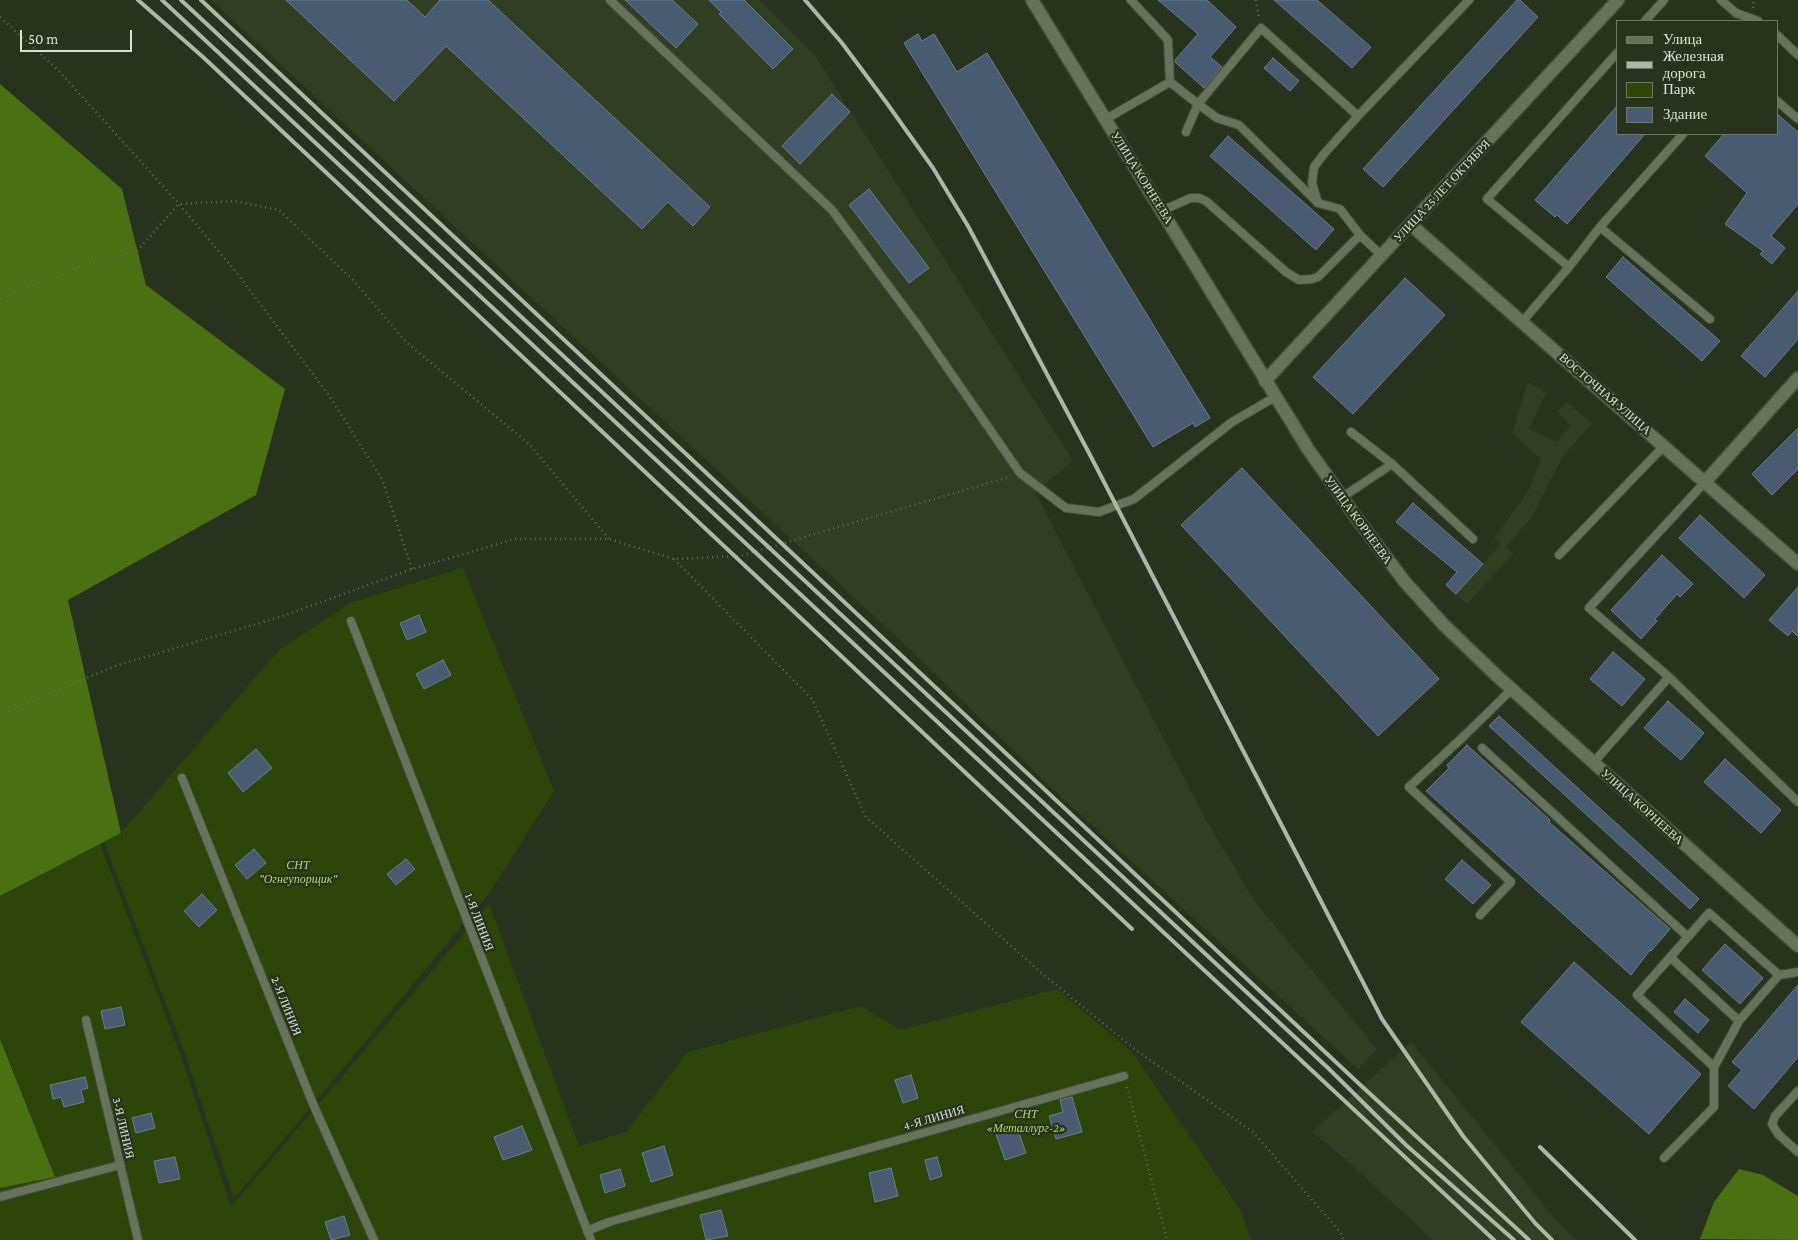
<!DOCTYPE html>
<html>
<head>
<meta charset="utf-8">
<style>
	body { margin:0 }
	#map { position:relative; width:1798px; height:1240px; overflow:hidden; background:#28331e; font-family:"Crimson Pro",serif }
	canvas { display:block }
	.legend { position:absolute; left:1616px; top:20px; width:162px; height:115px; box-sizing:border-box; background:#28331e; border:1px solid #6f7866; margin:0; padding:6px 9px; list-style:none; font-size:15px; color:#d9e0d2 }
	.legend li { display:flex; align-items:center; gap:10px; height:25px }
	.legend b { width:25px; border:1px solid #6f7866 }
	.scale { position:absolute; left:20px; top:30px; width:112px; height:22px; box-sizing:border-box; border:2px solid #d9e0d2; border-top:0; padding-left:6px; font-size:15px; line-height:18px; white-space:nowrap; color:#d9e0d2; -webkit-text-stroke:4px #28331e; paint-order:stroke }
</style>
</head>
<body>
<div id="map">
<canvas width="1798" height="1240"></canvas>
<ul class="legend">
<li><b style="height:6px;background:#66735a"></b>Улица</li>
<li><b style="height:6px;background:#aeb6a7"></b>Железная дорога</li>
<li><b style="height:14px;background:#2c4609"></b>Парк</li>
<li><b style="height:14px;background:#495b70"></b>Здание</li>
</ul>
<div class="scale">50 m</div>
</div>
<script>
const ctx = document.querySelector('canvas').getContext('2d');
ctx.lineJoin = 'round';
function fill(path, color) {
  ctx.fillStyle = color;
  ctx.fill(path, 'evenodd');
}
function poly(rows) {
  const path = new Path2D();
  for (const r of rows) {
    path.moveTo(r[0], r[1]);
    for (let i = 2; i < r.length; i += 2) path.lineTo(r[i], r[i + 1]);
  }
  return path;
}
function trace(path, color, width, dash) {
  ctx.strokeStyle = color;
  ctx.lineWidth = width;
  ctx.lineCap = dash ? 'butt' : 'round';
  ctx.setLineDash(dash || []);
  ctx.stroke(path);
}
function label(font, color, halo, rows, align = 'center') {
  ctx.font = font + ' "Crimson Pro",serif';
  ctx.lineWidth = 4.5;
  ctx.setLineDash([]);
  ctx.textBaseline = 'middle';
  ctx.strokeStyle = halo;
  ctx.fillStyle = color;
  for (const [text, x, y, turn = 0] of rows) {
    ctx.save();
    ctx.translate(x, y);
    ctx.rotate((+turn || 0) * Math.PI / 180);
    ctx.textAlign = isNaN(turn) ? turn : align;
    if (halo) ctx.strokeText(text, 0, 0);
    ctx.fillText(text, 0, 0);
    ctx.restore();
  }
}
const built = poly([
	[211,0,759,0,816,57,1073,461,1035,492,1206,820,1255,902,1377,1049,1358,1069,1048,785,916,655],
	[1528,382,1546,393,1529,429,1557,442,1570,426,1557,411,1567,402,1592,424,1563,456,1532,517,1506,547,1514,553,1467,604,1456,594,1501,544,1494,538,1529,490,1541,459,1512,433],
	[1411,1042,1557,1221,1577,1240,1433,1240,1343,1157,1312,1132]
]);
const green = poly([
	[463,568,554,791,490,892,234,1199,183,1048,104,842,121,833,279,650,350,603],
	[100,844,179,1051,231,1207,489,904,579,1146,626,1132,688,1052,861,1006,900,1030,1057,989,1132,1052,1241,1211,1251,1240,0,1240,0,1188,55,1176,0,1039,0,896]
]);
const forest = poly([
	[0,84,122,189,146,285,285,389,256,495,68,600,121,833,0,896],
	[0,1039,55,1177,0,1188],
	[1739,1169,1763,1175,1798,1196,1798,1240,1700,1239,1714,1202]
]);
const building = poly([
	[286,0,407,0,425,17,440,0,488,0,710,207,693,226,668,202,642,229,446,46,394,101,286,0],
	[625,0,672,0,698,24,676,48,625,0],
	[709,0,744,0,793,49,773,69,719,14,721,12,709,0],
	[1158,0,1207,0,1236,27,1210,57,1222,67,1204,88,1175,62,1175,60,1198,34,1158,0],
	[1274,0,1317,0,1371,47,1352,68,1274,0],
	[1517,0,1520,0,1538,17,1383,187,1363,169,1517,0],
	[918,34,922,41,934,34,957,72,987,53,1210,418,1195,427,1193,423,1153,447,904,43,918,34],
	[1273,58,1299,81,1290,91,1264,68,1273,58],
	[832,94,850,112,800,164,782,146,832,94],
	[1617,106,1617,134,1645,134,1567,224,1557,215,1555,217,1535,200,1617,106],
	[1777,114,1798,132,1798,204,1771,236,1785,248,1772,264,1760,254,1763,251,1725,224,1747,193,1705,156,1724,134,1777,134,1777,114],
	[1228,136,1334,229,1316,250,1210,156,1228,136],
	[869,189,929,268,909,283,849,205,869,189],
	[1623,257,1720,341,1702,361,1606,277,1623,257],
	[1405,278,1445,315,1353,414,1313,377,1405,278],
	[1798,291,1798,339,1765,377,1741,356,1798,291],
	[1798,428,1798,469,1772,495,1752,474,1798,428],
	[1242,468,1439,679,1378,736,1181,525,1242,468],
	[1413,503,1483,564,1456,594,1446,585,1457,572,1396,522,1413,503],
	[1700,515,1765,575,1744,598,1679,538,1700,515],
	[1662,555,1693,584,1680,597,1677,594,1655,619,1657,621,1641,639,1611,610,1662,555],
	[1798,587,1798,637,1792,631,1788,636,1769,620,1798,587],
	[419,615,426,632,407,640,400,623,419,615],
	[1613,652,1645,679,1622,706,1590,679,1613,652],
	[443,660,451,675,424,689,416,674,443,660],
	[1668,701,1704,733,1681,760,1644,728,1668,701],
	[1499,716,1699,899,1690,909,1489,726,1499,716],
	[1467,745,1550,820,1549,822,1670,929,1651,951,1650,950,1631,975,1426,791,1449,768,1447,765,1467,745],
	[256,749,272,768,243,792,228,773,256,749],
	[1725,759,1781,810,1761,833,1704,782,1725,759],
	[254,849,266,863,247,879,235,865,254,849],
	[406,859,415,869,396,885,387,874,406,859],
	[1462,860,1491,885,1473,904,1445,879,1462,860],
	[202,894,217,910,199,927,184,911,202,894],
	[1725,944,1763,978,1740,1004,1702,970,1725,944],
	[1574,962,1701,1074,1649,1134,1521,1022,1574,962],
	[1798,985,1798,1057,1754,1109,1728,1086,1742,1070,1732,1062,1798,985],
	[1685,999,1709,1020,1698,1033,1674,1012,1685,999],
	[121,1007,125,1025,105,1029,101,1011,121,1007],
	[911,1075,918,1098,903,1103,895,1080,911,1075],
	[85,1077,88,1088,81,1090,84,1102,64,1107,61,1097,53,1099,50,1085,85,1077],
	[1072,1097,1082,1132,1056,1139,1049,1116,1063,1112,1060,1100,1072,1097],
	[151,1113,155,1128,136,1133,132,1118,151,1113],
	[522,1126,532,1150,503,1160,494,1137,522,1126],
	[1017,1127,1026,1153,1005,1160,996,1134,1017,1127],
	[664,1146,673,1175,651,1182,642,1153,664,1146],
	[175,1157,180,1179,159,1183,154,1161,175,1157],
	[937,1157,942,1176,930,1180,925,1160,937,1157],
	[891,1168,898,1196,875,1202,869,1173,891,1168],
	[620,1169,625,1186,605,1193,600,1175,620,1169],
	[721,1210,728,1236,706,1240,700,1215,721,1210],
	[344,1216,350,1235,331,1240,325,1222,344,1216]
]);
const path = poly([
	[1256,0,1259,18],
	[1753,8,1754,0],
	[0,17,58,70,179,204,236,272,328,394,382,479,412,569],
	[0,298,83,266,137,251,179,204,234,201,279,210,355,282,406,342,529,444,609,539],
	[674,559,812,699,866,817,1045,976,1137,1051,1253,1132,1341,1233,1343,1240],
	[0,715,115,666,283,616,412,569,515,539,609,539,674,559,740,556,1009,477],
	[1127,1087,1167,1240]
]);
const service = poly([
	[610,0,832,210,919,327,1020,473,1066,508,1099,512,1134,499,1232,422,1275,397],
	[1721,0,1736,13,1758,21],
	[1645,21,1664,0],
	[1777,35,1798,55],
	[1170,82,1198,104,1186,132],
	[1777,101,1798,119],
	[1106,119,1170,82,1168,40,1131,0],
	[1318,203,1239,125,1217,118,1198,104,1261,28,1358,116],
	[1163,210,1191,198,1199,198,1206,201,1286,272,1299,280,1312,279,1318,277,1360,235,1382,256],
	[1600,227,1710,319],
	[1360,235,1340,209,1318,203,1312,183,1314,167,1323,155,1358,116,1469,0],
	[1569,267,1487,199,1617,53],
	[1522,322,1569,267,1600,227,1683,134],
	[1351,432,1392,464],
	[1705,482,1589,608,1669,677,1798,802],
	[1341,498,1392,464,1473,539],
	[1559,555,1664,446],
	[351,621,591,1240],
	[1482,748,1688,937],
	[1593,763,1669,677],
	[182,778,313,1104,374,1240],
	[1480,915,1511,882,1409,787,1463,737,1511,690],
	[1670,957,1739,1021],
	[86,1020,138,1240],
	[1714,1067,1637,995,1709,913,1779,975],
	[1798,1091,1775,1116,1772,1124,1778,1134,1798,1152],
	[1664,1158,1714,1107,1714,1067,1739,1021,1779,975,1798,972],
	[0,1197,120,1165],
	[587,1231,609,1222,1124,1076]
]);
const minor = poly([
	[1411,225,1798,564],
	[1705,482,1798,378]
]);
const tertiary = poly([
	[1032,0,1308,449,1358,520,1405,582,1443,624,1497,676,1798,946],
	[1265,381,1618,0]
]);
const rail = poly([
	[138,0,203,57,1132,929],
	[162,0,1494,1240],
	[181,0,1328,1068,1406,1145,1514,1240],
	[201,0,1355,1080,1529,1240],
	[805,0,842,43,886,102,933,168,968,226,1089,453,1382,1019,1463,1136,1535,1223,1552,1240],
	[1540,1147,1635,1240]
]);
const streetNames = [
	["УЛИЦА КОРНЕЕВА",1142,178,58],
	["УЛИЦА 25 ЛЕТ ОКТЯБРЯ",1442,191,-47],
	["ВОСТОЧНАЯ УЛИЦА",1605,394,41],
	["УЛИЦА КОРНЕЕВА",1358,520,54],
	["УЛИЦА КОРНЕЕВА",1642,807,42],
	["1-Я ЛИНИЯ",479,922,69],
	["2-Я ЛИНИЯ",286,1006,68],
	["4-Я ЛИНИЯ",934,1118,-16],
	["3-Я ЛИНИЯ",123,1128,77]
];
const parkNames = [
	["СНТ",298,865],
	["\"Огнеупорщик\"",298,879],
	["СНТ",1026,1114],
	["«Металлург-2»",1026,1128]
];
fill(built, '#303e22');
fill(green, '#2c4609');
fill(forest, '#497112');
fill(building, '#495b70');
trace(building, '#697d92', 1);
trace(service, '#454e3b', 10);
trace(minor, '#454e3b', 15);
trace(tertiary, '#454e3b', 15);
trace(path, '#626c59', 2.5, [1, 4]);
trace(service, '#66735a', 8);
trace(minor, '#66735a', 12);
trace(tertiary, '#66735a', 12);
trace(rail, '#aeb6a7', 4);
label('12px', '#d9e0d2', '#28331e', streetNames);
label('italic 12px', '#a4dc69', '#28331e', parkNames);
</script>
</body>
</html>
